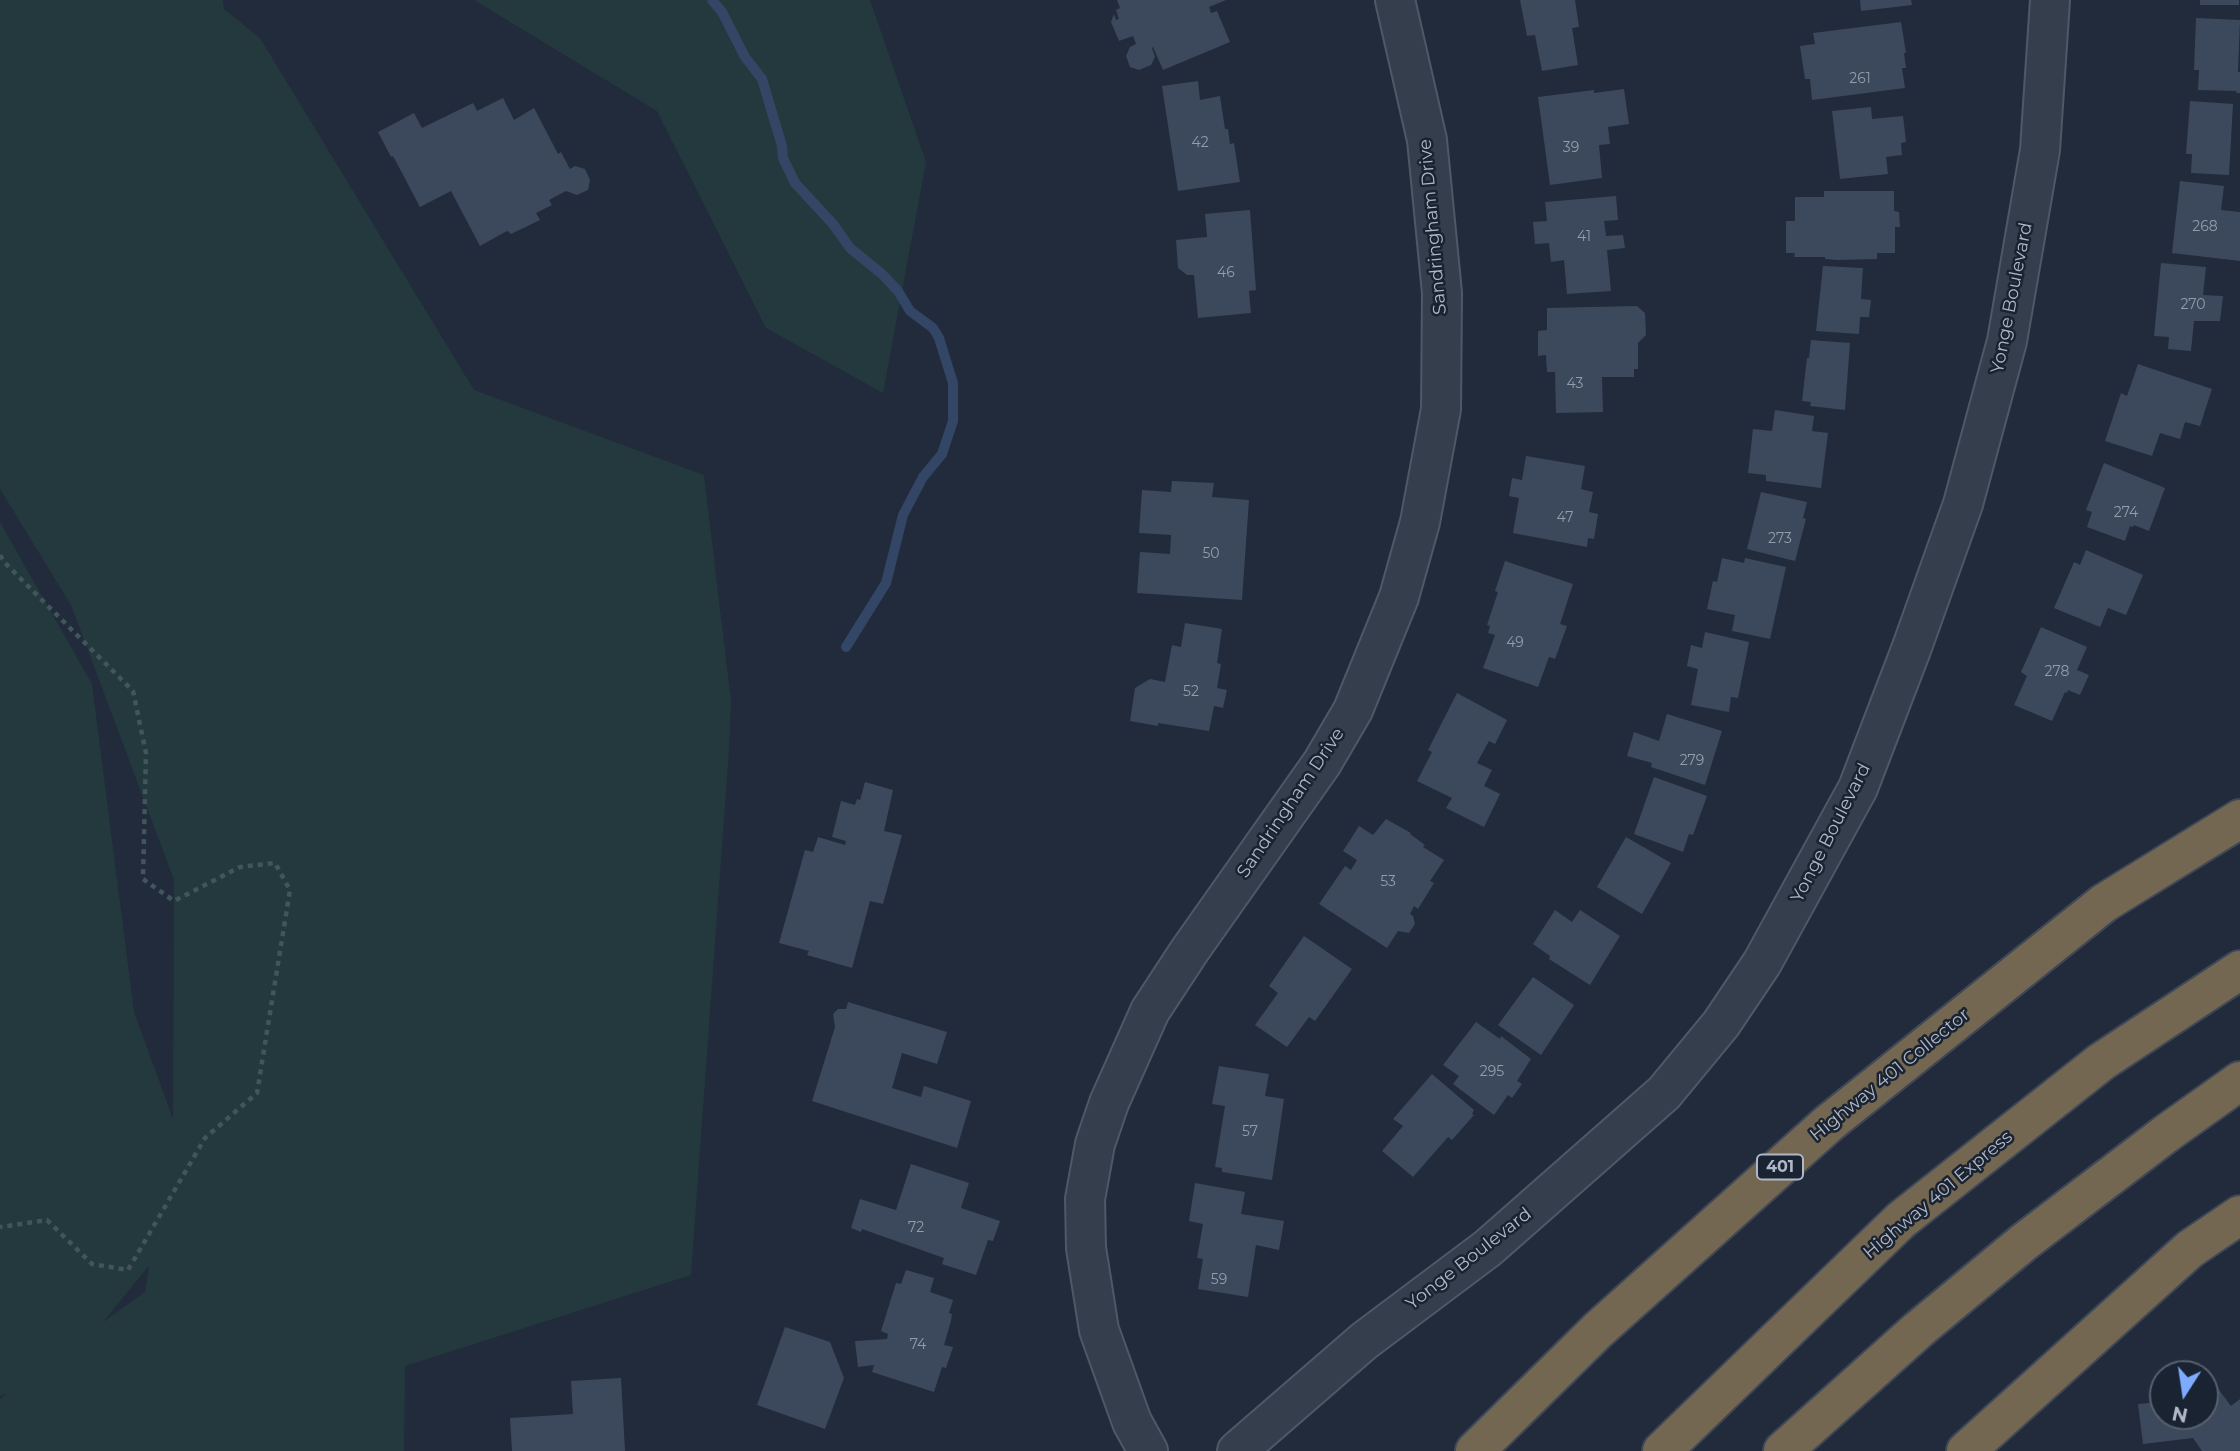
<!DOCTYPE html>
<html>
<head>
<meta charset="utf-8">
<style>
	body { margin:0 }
	#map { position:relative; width:2240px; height:1451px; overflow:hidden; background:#212b3c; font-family:Montserrat,sans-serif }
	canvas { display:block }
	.north { position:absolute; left:2149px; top:1360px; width:70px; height:70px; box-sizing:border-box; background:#1a2331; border:2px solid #565f6d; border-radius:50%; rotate:192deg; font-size:19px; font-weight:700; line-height:28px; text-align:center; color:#b0b8c8 }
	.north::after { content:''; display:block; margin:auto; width:24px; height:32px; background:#7eabfe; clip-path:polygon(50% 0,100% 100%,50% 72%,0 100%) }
</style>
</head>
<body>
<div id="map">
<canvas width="2240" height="1451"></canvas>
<div class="north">N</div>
</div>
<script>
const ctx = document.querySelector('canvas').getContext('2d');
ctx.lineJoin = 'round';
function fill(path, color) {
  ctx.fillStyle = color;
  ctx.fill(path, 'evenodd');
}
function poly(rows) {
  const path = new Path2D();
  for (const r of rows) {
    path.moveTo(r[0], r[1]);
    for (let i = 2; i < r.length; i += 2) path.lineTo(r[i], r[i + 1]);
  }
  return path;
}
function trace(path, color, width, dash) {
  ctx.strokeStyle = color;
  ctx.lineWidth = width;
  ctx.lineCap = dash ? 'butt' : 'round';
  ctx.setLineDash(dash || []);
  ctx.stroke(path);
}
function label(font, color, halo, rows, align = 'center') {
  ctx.font = font + ' Montserrat,sans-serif';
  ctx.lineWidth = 5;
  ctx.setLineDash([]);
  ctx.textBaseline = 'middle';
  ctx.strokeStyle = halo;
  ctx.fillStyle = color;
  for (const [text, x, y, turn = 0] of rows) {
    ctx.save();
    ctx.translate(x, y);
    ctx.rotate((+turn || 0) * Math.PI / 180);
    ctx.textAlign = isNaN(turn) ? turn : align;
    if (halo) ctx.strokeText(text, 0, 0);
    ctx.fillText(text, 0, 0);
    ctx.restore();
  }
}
const green = poly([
	[0,0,223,0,224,9,260,38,474,390,704,475,731,701,729,749,691,1275,405,1366,404,1451,0,1451,0,1399,6,1394,0,1396,0,522,92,684,134,1012,173,1119,174,880,71,605,0,489],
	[149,1267,145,1292,103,1322,148,1267],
	[474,0,870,0,926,162,883,393,766,328,657,111]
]);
const stream = poly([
	[712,0,722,12,745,57,762,79,782,146,783,158,795,183,833,224,850,248,882,274,898,291,910,311,933,328,939,338,953,383,953,421,942,454,923,477,903,515,886,583,846,647]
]);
const building = poly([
	[1117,0,1226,0,1209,7,1211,13,1217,11,1230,42,1163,70,1153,47,1152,48,1155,57,1151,65,1139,70,1130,67,1126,56,1130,47,1136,44,1133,36,1119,41,1111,22,1114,14,1116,20,1119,19,1116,10,1120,8],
	[1520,0,1575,0,1579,27,1572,28,1578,65,1542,71,1535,35,1527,36],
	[1860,0,1911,0,1912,5,1861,11],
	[2200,0,2239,0,2239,5,2200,5],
	[2196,18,2240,20,2238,72,2240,72,2240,93,2237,93,2236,91,2198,90,2199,70,2194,70],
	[1901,22,1906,53,1904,53,1906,68,1902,68,1905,88,1812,100,1810,79,1805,79,1800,46,1815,44,1813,33],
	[1198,81,1200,100,1220,96,1225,129,1228,129,1230,144,1234,143,1240,182,1178,191,1162,86],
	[1624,89,1629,124,1608,127,1610,144,1599,145,1602,178,1550,185,1538,97,1594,90,1594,93],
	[503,98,514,120,534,108,558,154,561,152,570,169,575,166,585,169,590,180,588,190,577,195,566,191,549,200,552,205,536,213,540,220,511,234,508,231,505,232,480,246,451,191,420,207,393,156,391,157,378,132,414,113,422,128,473,103,477,111],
	[2190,101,2233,104,2229,175,2191,173,2192,154,2186,154],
	[1871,107,1872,119,1903,116,1906,142,1901,143,1902,155,1886,157,1888,174,1840,179,1832,111],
	[2180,181,2224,186,2221,210,2240,212,2240,261,2172,253],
	[1824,191,1894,191,1894,211,1899,212,1900,227,1895,227,1895,253,1877,253,1877,259,1837,260,1825,259,1825,257,1794,257,1795,253,1786,253,1786,221,1795,221,1795,197,1824,197],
	[1616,196,1618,220,1604,221,1606,236,1623,235,1625,248,1607,250,1611,291,1567,294,1564,260,1551,262,1549,243,1535,244,1533,222,1547,221,1545,202],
	[1250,210,1256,290,1249,291,1251,313,1198,318,1194,275,1187,275,1178,268,1176,240,1207,237,1205,214],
	[2161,263,2206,267,2203,295,2223,296,2220,321,2194,321,2191,351,2168,349,2169,337,2154,336],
	[1823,266,1863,268,1861,299,1871,300,1869,317,1860,317,1859,334,1816,331],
	[1637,306,1645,313,1646,335,1638,343,1638,369,1634,369,1634,377,1602,377,1603,412,1556,413,1555,372,1547,372,1546,355,1538,356,1538,331,1547,330,1547,308],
	[1811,340,1850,343,1845,410,1810,406,1811,402,1802,401,1807,358,1809,358],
	[2138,364,2212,389,2200,426,2185,422,2180,439,2160,433,2152,456,2105,441,2121,393,2127,396],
	[1775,410,1814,416,1812,431,1828,433,1821,488,1766,481,1766,475,1748,473,1753,429,1772,431],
	[1526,456,1585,466,1581,489,1593,492,1589,512,1598,514,1594,539,1588,538,1587,547,1513,533,1519,498,1509,496,1512,478,1522,480],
	[2104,463,2165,488,2149,531,2134,525,2133,527,2130,526,2125,541,2087,527,2092,512,2086,510],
	[1172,481,1214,483,1212,497,1249,500,1242,600,1137,593,1140,552,1170,554,1171,535,1139,533,1142,490,1171,492],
	[1761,492,1807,502,1803,518,1806,519,1795,561,1747,549],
	[2086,550,2143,575,2126,615,2108,608,2100,627,2054,608,2074,562,2080,565],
	[1722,558,1744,563,1745,558,1786,567,1770,639,1732,631,1735,615,1707,609,1713,581,1717,582],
	[1505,561,1573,584,1560,624,1567,626,1555,659,1549,657,1538,687,1483,668,1495,635,1488,633,1490,626,1487,625,1498,592,1495,591],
	[1185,623,1222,629,1217,663,1221,664,1217,688,1227,690,1223,708,1214,706,1209,731,1158,723,1158,726,1130,721,1135,688,1150,679,1165,682,1172,645,1181,647],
	[2041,627,2087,647,2077,670,2089,675,2080,695,2068,690,2067,693,2065,692,2052,721,2014,705,2027,676,2021,672],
	[1705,632,1749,642,1738,698,1731,697,1729,712,1691,705,1698,669,1687,666,1691,645,1702,648],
	[1457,693,1507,720,1495,744,1489,741,1477,763,1492,770,1484,786,1500,794,1484,827,1446,808,1452,798,1417,781,1432,752,1428,750],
	[1667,714,1722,731,1705,785,1651,767,1652,763,1627,756,1634,732,1659,741],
	[1654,777,1707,796,1693,835,1689,834,1683,852,1634,834],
	[865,782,893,790,884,831,902,835,883,904,870,901,852,968,807,955,809,951,779,943,805,850,813,852,818,837,845,845,846,841,832,837,841,801,855,805,857,799,860,800],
	[1386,819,1411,833,1410,834,1425,845,1423,847,1444,860,1430,881,1434,883,1418,909,1414,906,1410,914,1413,916,1415,924,1409,933,1398,931,1387,948,1319,904,1345,866,1351,870,1357,860,1343,851,1359,826,1373,835],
	[1626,837,1671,863,1642,914,1597,887],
	[1555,910,1572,922,1580,910,1620,936,1590,985,1549,959,1550,956,1533,944],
	[1304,936,1352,969,1315,1021,1309,1017,1287,1047,1255,1025,1278,993,1269,986],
	[1533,977,1574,1005,1541,1055,1498,1025],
	[848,1002,947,1032,937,1064,902,1053,892,1088,921,1097,924,1086,971,1101,957,1148,812,1101,835,1027,833,1014,838,1009,846,1009],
	[1476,1022,1500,1039,1501,1036,1531,1059,1517,1081,1522,1084,1512,1098,1508,1095,1494,1115,1453,1084,1459,1076,1443,1065],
	[1219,1066,1269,1074,1265,1096,1284,1099,1272,1180,1222,1172,1222,1168,1215,1167,1225,1106,1212,1104],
	[1432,1074,1474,1110,1472,1114,1474,1115,1452,1140,1448,1137,1413,1177,1382,1151,1403,1126,1393,1119],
	[911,1164,969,1183,961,1208,1000,1221,993,1241,988,1240,976,1275,942,1264,944,1258,862,1229,861,1232,851,1228,860,1199,896,1210],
	[1195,1183,1245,1192,1241,1214,1284,1221,1279,1250,1256,1245,1248,1297,1198,1289,1203,1259,1197,1258,1203,1224,1189,1221],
	[906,1270,934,1278,930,1292,953,1300,949,1313,952,1314,951,1321,944,1345,953,1347,946,1368,942,1367,934,1392,872,1372,874,1365,858,1367,855,1341,887,1339,888,1334,881,1331,896,1283,901,1284],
	[785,1327,830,1342,844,1378,825,1429,757,1405],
	[621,1378,625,1451,512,1451,510,1418,573,1414,571,1381],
	[2216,1386,2231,1406,2240,1399,2240,1451,2202,1451,2193,1438,2143,1444,2138,1404,2163,1402,2163,1416,2205,1416,2205,1394]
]);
const path = poly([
	[0,555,4,562,133,691,146,753,143,879,174,901,240,867,275,863,290,890,257,1093,205,1138,128,1270,92,1264,47,1220,0,1227]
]);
const minor = poly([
	[1148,1451,1132,1422,1099,1330,1086,1248,1085,1199,1095,1144,1109,1103,1150,1011,1190,950,1322,763,1353,710,1399,597,1420,522,1441,409,1442,293,1427,140,1395,0],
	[1237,1451,1364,1341,1488,1248,1664,1093,1721,1024,1762,963,1858,788,1912,647,1963,504,2007,341,2040,150,2050,0]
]);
const motorway = poly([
	[1475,1451,1598,1330,1829,1123,2104,903,2240,819],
	[1662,1451,1901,1220,2101,1062,2240,970],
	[1783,1451,1918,1330,2024,1242,2167,1133,2240,1081],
	[1966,1451,2190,1249,2240,1215]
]);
const numberNames = [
	["261",1860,79],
	["42",1200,143],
	["39",1571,148],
	["268",2205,227],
	["41",1584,237],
	["46",1226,273],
	["270",2193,305],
	["43",1575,384],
	["274",2126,513],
	["47",1565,518],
	["273",1780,539],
	["50",1211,554],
	["49",1515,643],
	["278",2057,672],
	["52",1191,692],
	["279",1692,761],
	["53",1388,882],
	["295",1492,1072],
	["57",1250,1132],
	["72",916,1228],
	["59",1219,1280],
	["74",918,1345]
];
const shields = [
	[1780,1167,46]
];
const shieldNames = [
	["401",1780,1167]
];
const streetNames = [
	["Sandringham Drive",1433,227,-95],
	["Yonge Boulevard",2012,298,-79],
	["Sandringham Drive",1291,803,-56],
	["Yonge Boulevard",1831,833,-63],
	["Highway 401 Collector",1890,1075,-39],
	["Highway 401 Express",1938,1195,-40],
	["Yonge Boulevard",1469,1259,-38]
];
fill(green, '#23393d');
trace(stream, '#334665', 10);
fill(building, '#3c495c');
trace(minor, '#505867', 42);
trace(motorway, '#404857', 42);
trace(path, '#41565a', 4.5, [5, 5]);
trace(minor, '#353e4c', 38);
trace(motorway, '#736751', 38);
label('14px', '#939cad', null, numberNames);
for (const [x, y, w] of shields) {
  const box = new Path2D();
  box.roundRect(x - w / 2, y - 12.5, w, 25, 5);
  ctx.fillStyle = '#1a2331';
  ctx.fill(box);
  trace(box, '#b0b8c8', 2);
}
label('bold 16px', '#b0b8c8', null, shieldNames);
label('18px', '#b0b8c8', '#1a2331', streetNames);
</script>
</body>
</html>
